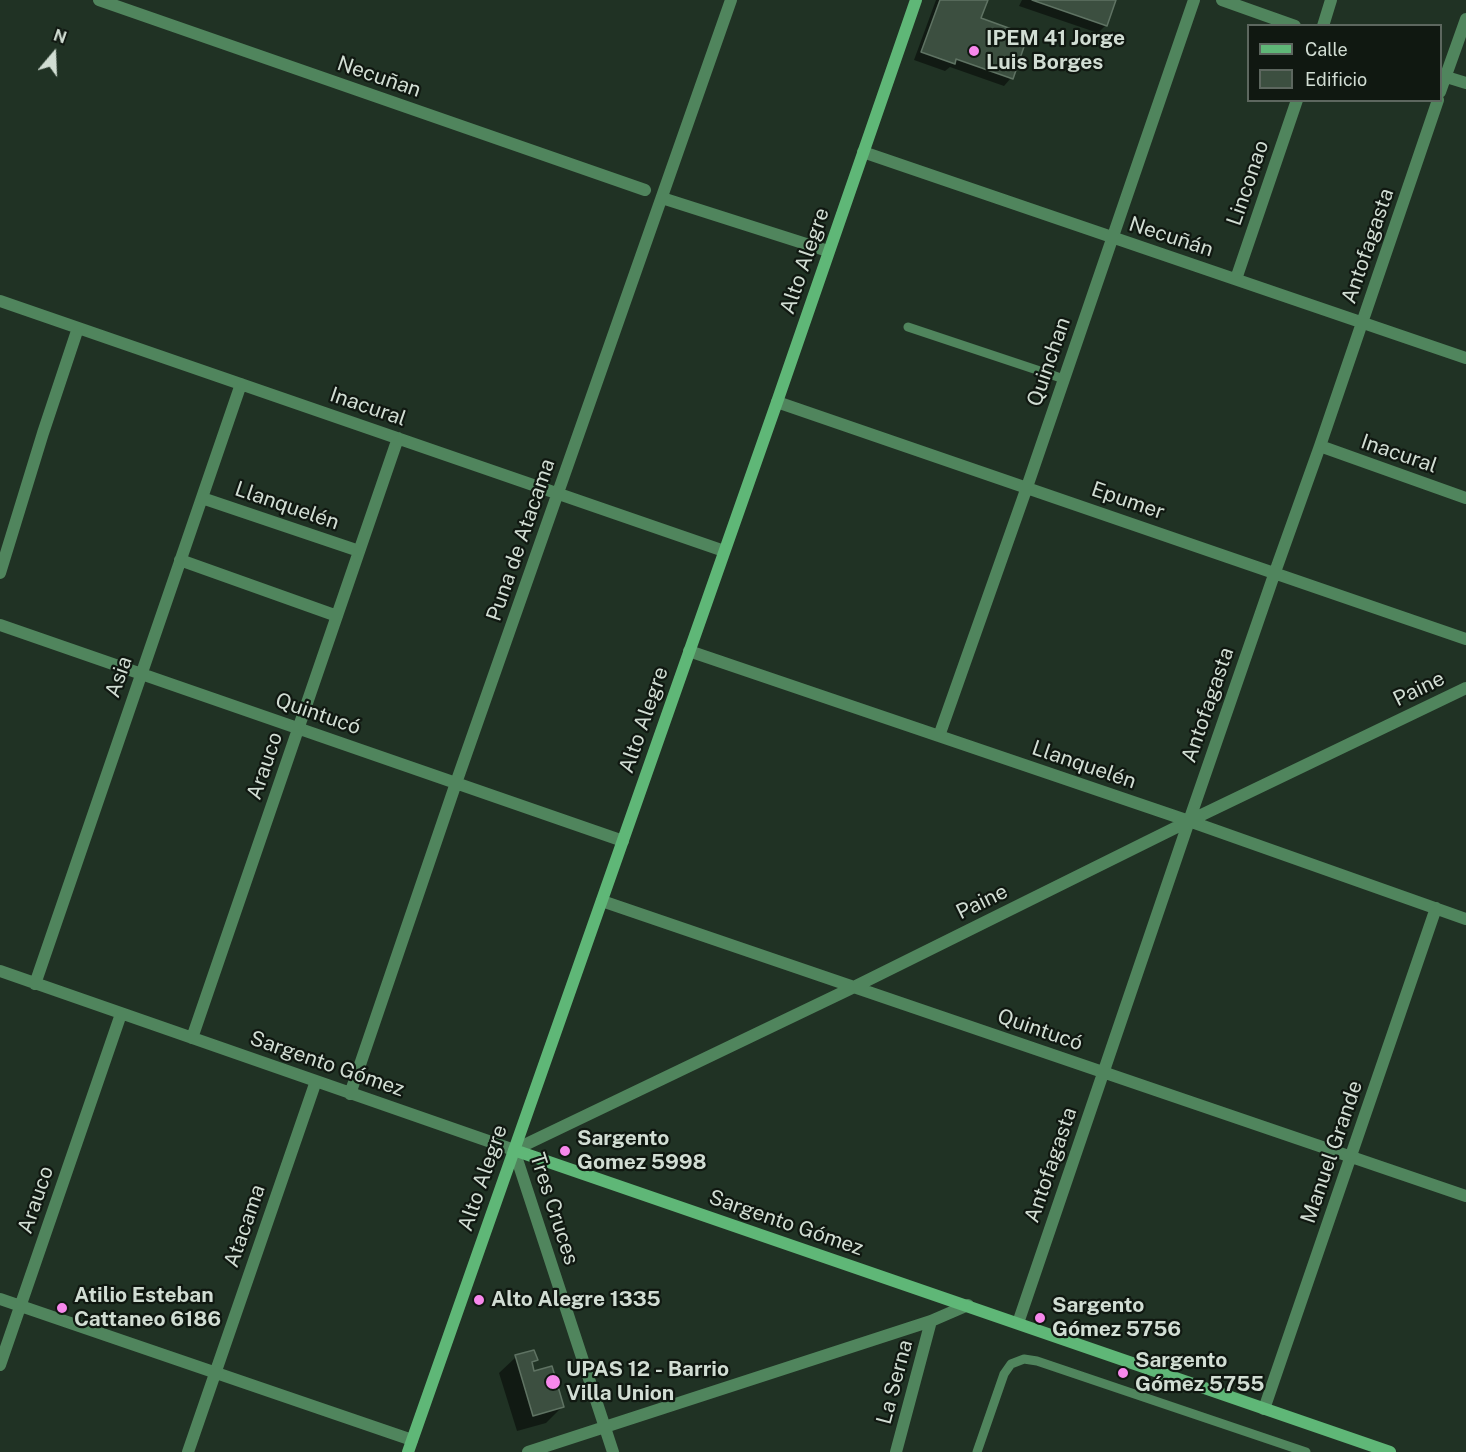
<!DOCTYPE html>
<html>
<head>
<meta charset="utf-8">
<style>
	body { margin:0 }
	#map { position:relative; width:1466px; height:1452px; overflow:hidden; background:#203224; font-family:"Public Sans",sans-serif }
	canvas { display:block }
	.legend { position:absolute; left:1247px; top:24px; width:195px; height:78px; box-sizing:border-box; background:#101811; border:2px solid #5d675f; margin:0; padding:8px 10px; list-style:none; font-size:18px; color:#d1ddd3 }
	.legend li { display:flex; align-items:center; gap:12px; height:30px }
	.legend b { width:30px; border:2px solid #5d675f }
	.north { position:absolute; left:24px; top:24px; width:60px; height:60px; -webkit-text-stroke:4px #101811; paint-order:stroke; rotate:19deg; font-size:16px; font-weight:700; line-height:24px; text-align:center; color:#d1ddd3 }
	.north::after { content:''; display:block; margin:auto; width:21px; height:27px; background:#d1ddd3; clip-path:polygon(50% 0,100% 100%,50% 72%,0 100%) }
</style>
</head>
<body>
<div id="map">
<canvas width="1466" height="1452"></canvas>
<ul class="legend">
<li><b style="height:8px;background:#5fb777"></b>Calle</li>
<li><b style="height:16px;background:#3c4f40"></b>Edificio</li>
</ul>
<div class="north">N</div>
</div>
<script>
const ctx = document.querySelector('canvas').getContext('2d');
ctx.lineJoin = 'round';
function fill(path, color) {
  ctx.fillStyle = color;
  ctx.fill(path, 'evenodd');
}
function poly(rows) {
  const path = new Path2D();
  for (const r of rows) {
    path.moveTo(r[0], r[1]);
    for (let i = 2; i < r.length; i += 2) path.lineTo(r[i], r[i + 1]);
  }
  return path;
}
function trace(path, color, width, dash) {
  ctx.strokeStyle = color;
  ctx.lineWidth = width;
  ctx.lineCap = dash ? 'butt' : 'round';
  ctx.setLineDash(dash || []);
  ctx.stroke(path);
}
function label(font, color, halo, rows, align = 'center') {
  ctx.font = font + ' "Public Sans",sans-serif';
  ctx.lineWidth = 4.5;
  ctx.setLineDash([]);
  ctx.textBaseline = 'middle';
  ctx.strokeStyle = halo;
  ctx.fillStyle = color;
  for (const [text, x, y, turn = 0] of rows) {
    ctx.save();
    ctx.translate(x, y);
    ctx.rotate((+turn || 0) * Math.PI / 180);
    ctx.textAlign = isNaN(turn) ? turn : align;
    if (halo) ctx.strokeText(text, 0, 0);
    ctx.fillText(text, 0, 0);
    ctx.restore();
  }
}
const shadow = poly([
	[936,0,986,0,979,19,1011,78,1004,86,950,67,945,71,914,60],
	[1022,0,1115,0,1106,25,1098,33,1019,6],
	[516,1357,536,1360,531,1365,533,1373,562,1407,546,1423,517,1431,499,1373]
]);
const building = poly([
	[940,0,988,0,981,18,1028,35,1013,79,956,59,955,64,921,52,940,0],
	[1032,0,1116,0,1107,26,1032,0],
	[534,1350,538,1360,532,1362,534,1371,552,1366,564,1407,533,1416,515,1355,534,1350]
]);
const service = poly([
	[908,327,1064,379],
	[977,1452,1004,1374,1011,1364,1024,1359,1037,1361,1306,1452]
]);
const minor = poly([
	[99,0,645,190],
	[1222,0,1295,26],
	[1323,26,1331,0],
	[1440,75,1466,83],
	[1440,92,1466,19],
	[863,152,1466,358],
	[662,198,828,251],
	[1236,279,1297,100],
	[0,301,724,551],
	[777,402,1466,639],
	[1320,446,1466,498],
	[202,498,359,551],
	[180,560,337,616],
	[0,573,43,433,78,328],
	[0,625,623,841],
	[689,651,1189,821,1466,919],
	[939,736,1027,487,1194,0],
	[602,901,1466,1196],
	[0,971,514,1150],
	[35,984,241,384],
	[192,1038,398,438],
	[350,1094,456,783,731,0],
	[514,1150,854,987,1189,821,1466,688],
	[514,1150,613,1452],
	[0,1299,412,1440],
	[1018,1323,1189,821,1275,572,1320,446,1438,100],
	[0,1365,121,1014],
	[1264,1409,1436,908],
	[188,1452,316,1081],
	[528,1452,931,1321,968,1305],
	[896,1452,931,1321]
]);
const secondary = poly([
	[514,1150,1390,1452],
	[408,1452,777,402,916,0]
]);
const markers = [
	[974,51,6,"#f788ec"],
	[565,1151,6,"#f788ec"],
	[479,1300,6,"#f788ec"],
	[62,1308,6,"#f788ec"],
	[1040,1318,6,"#f788ec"],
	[1123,1373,6,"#f788ec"],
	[553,1382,8,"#f788ec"]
];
const poiNames = [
	["IPEM 41 Jorge",986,39],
	["Luis Borges",986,63],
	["Sargento",577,1139],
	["Gomez 5998",577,1163],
	["Atilio Esteban",74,1296],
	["Cattaneo 6186",74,1320],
	["Alto Alegre 1335",491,1300],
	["Sargento",1052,1306],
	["Gómez 5756",1052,1330],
	["Sargento",1135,1361],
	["Gómez 5755",1135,1385],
	["UPAS 12 - Barrio",566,1370],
	["Villa Union",566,1394]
];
const streetNames = [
	["Necuñan",379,77,19],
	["Linconao",1248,183,-71],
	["Necuñán",1171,237,18],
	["Antofagasta",1368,246,-71],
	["Alto Alegre",805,261,-71],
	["Quinchan",1049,362,-71],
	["Inacural",368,407,19],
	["Inacural",1399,454,19],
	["Epumer",1128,501,19],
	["Llanquelén",287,506,19],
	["Puna de Atacama",521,540,-71],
	["Asia",119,677,-71],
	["Paine",1419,689,-26],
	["Antofagasta",1208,705,-71],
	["Quintucó",318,714,19],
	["Alto Alegre",644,720,-71],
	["Llanquelén",1084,765,19],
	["Arauco",265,766,-71],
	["Paine",982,902,-26],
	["Quintucó",1040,1030,19],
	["Sargento Gómez",327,1064,19],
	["Manuel Grande",1332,1152,-71],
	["Antofagasta",1051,1165,-71],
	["Alto Alegre",483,1178,-71],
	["Arauco",36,1200,-71],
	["Tres Cruces",554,1209,72],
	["Sargento Gómez",786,1223,19],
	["Atacama",245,1226,-71],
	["La Serna",895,1382,-75]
];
fill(shadow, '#0007');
fill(building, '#3c4f40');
trace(building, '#5f7363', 1.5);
trace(service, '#50855d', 9);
trace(minor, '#50855d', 12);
trace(secondary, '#5fb777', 12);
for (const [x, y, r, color] of markers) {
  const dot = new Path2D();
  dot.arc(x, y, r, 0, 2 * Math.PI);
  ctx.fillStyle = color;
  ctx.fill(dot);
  trace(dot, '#101811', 2);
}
label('bold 21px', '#d1ddd3', '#101811', poiNames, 'left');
label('21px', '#d1ddd3', '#101811', streetNames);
</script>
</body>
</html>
